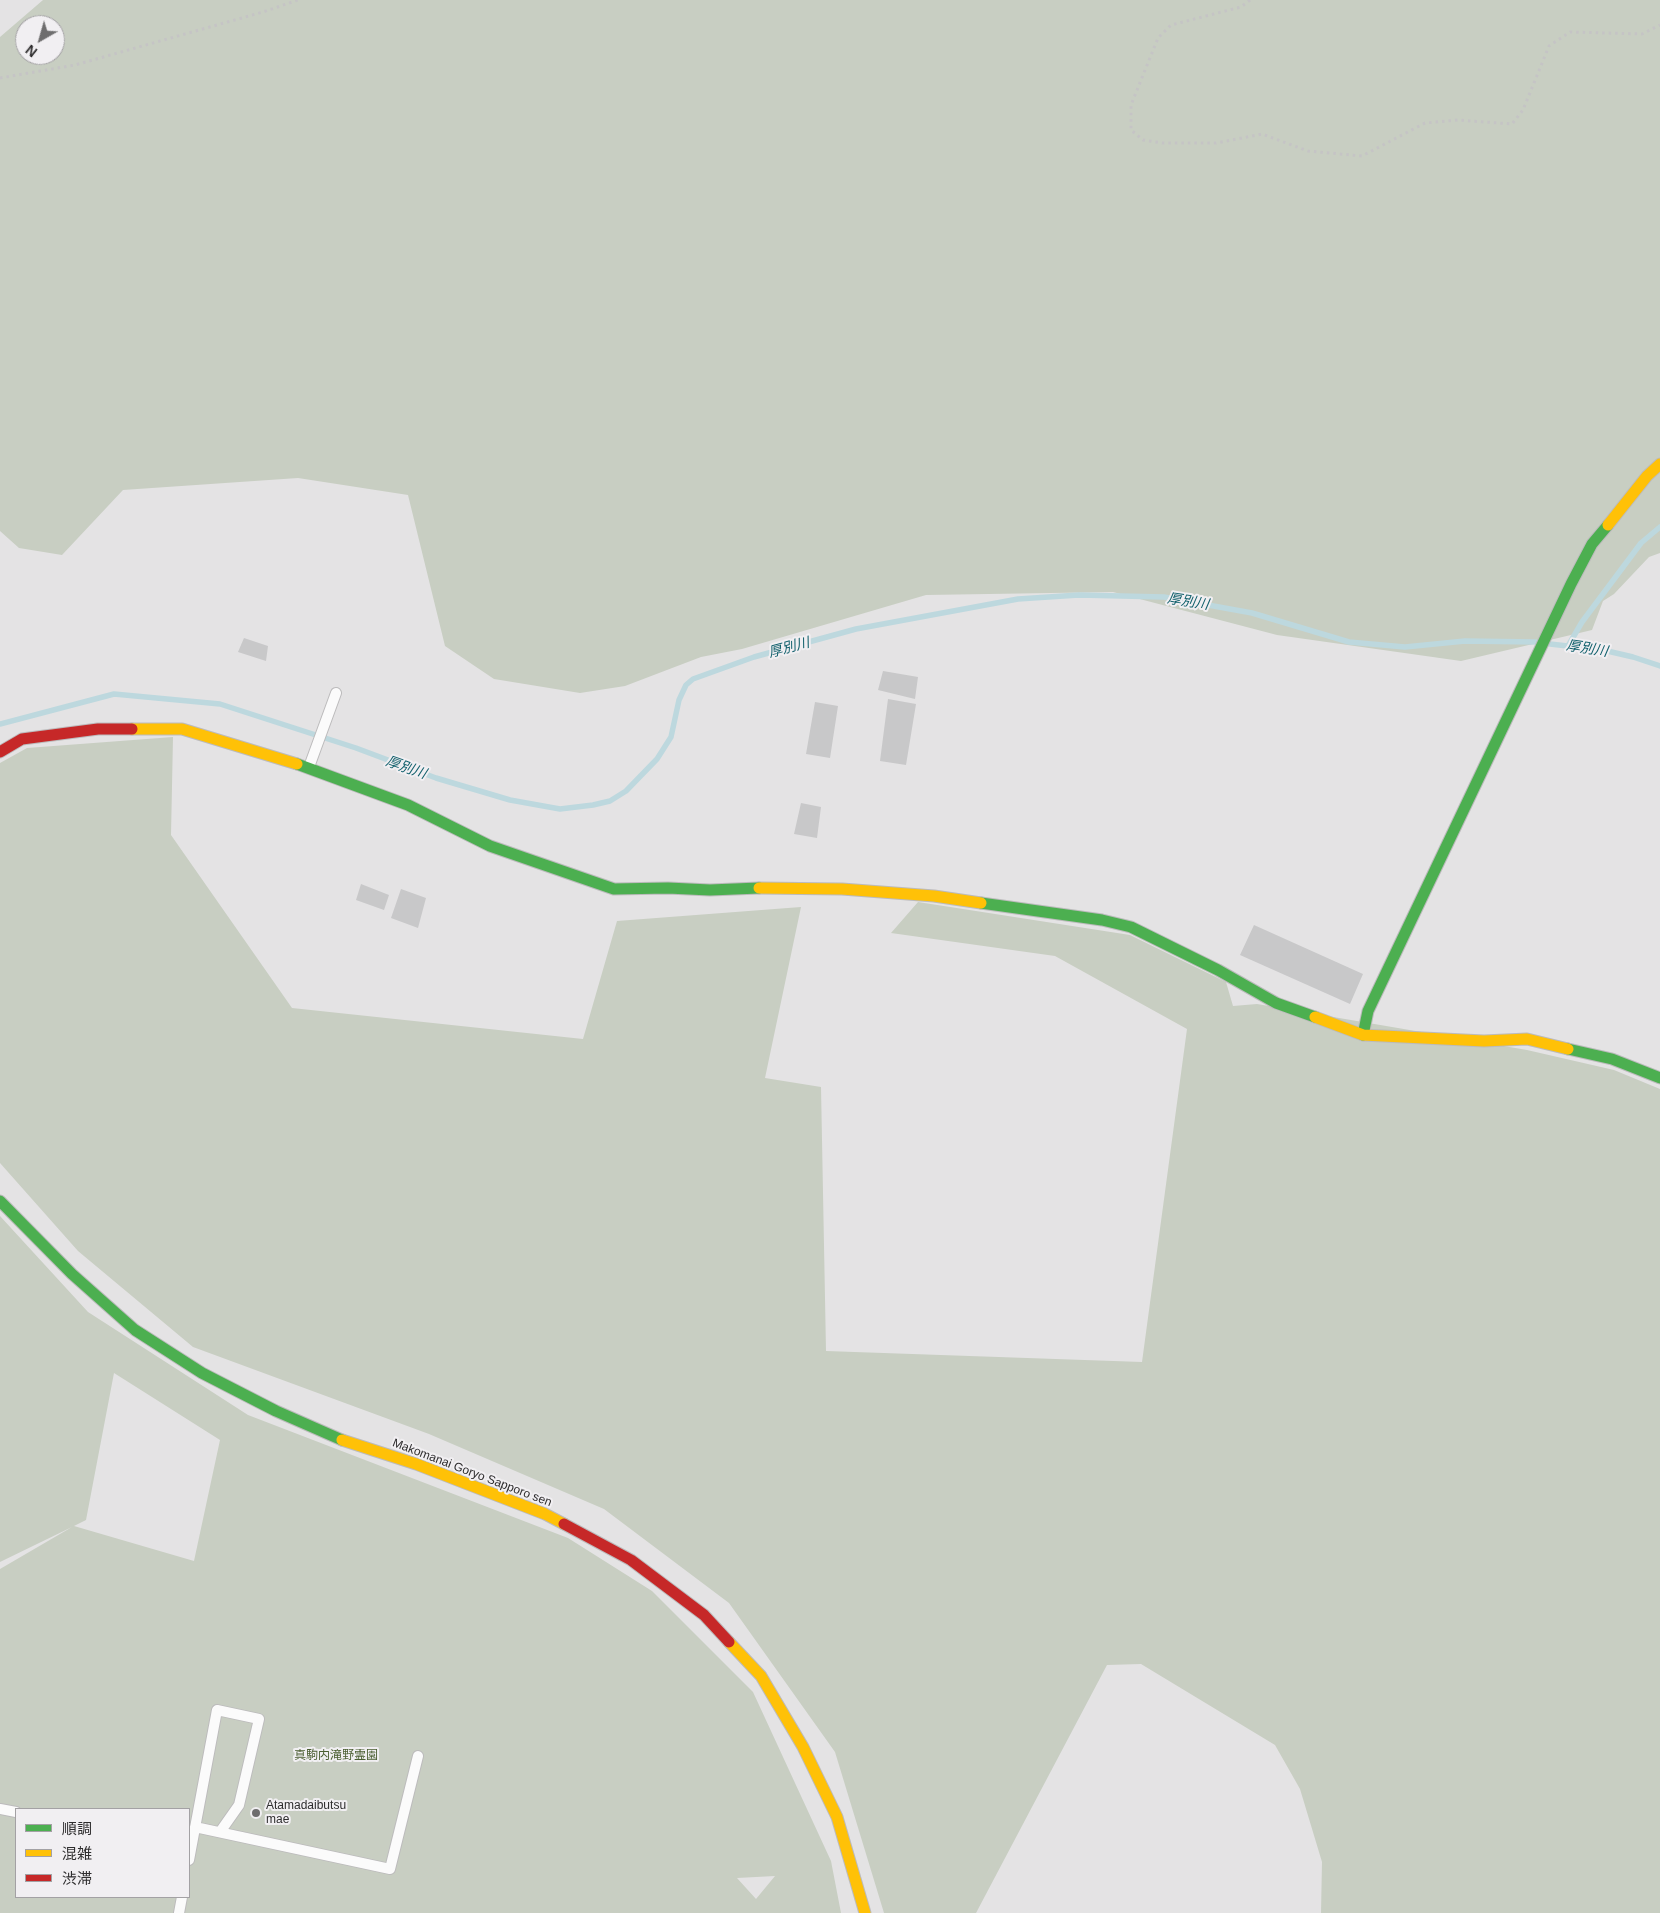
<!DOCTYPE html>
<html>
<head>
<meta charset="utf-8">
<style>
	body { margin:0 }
	#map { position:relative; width:1660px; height:1913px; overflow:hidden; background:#e4e3e4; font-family:Helvetica,"Noto Sans JP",sans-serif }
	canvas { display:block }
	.legend { position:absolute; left:15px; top:1808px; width:175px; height:90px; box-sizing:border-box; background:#f1eff2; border:1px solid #a3a1a4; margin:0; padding:6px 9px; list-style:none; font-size:15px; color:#2e2d2e }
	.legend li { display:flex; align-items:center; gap:10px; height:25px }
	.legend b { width:25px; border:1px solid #a3a1a4 }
	.north { position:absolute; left:15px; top:15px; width:50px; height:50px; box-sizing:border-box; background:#f1eff2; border:1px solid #a3a1a4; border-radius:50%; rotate:218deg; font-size:14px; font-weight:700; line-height:20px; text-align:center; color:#2e2d2e }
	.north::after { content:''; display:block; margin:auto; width:18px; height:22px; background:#6e6d6e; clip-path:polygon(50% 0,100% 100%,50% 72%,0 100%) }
</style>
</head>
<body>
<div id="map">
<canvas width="1660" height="1913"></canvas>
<ul class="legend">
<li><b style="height:6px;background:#4caf50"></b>順調</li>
<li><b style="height:6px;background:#ffc107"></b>混雑</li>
<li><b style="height:6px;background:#c62828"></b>渋滞</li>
</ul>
<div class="north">N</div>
</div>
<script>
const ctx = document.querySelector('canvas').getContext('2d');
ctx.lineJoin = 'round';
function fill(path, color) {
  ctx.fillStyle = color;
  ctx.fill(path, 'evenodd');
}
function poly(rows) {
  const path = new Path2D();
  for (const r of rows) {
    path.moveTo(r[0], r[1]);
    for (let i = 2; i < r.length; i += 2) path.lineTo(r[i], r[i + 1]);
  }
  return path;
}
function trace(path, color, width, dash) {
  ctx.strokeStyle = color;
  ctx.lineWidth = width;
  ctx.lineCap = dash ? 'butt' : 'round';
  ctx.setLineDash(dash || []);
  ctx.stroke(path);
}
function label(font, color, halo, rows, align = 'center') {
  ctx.font = font + ' Helvetica,"Noto Sans JP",sans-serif';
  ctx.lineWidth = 4;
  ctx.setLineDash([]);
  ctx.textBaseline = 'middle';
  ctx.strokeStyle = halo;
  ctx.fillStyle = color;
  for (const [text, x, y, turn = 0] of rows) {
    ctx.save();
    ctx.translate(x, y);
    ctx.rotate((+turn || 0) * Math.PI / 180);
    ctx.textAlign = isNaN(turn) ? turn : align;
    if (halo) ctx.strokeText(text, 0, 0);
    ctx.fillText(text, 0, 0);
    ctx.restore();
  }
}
const green = poly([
	[43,0,1660,0,1660,553,1649,557,1614,594,1603,601,1592,630,1461,661,1277,635,1113,592,926,595,742,649,701,657,625,686,580,693,494,679,445,646,408,495,298,478,123,490,62,555,19,548,0,531,0,37],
	[25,25,55,25,55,55,25,55],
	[173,737,171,835,292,1008,583,1039,617,921,801,907,765,1078,821,1087,826,1351,1142,1362,1187,1029,1055,956,891,933,918,902,1130,935,1226,982,1233,1006,1257,1004,1527,1050,1614,1070,1660,1089,1660,1913,1321,1913,1322,1862,1300,1789,1275,1745,1141,1664,1107,1665,976,1913,884,1913,835,1752,729,1603,604,1509,429,1434,193,1347,78,1251,0,1163,0,763,27,748],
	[0,1216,88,1312,248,1415,568,1538,652,1591,753,1692,831,1861,841,1913,0,1913,0,1569,72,1527,0,1562],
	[114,1373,220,1440,194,1561,74,1526,86,1520],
	[16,1809,189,1809,189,1897,16,1897],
	[775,1876,756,1899,737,1878]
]);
const stream = poly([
	[1550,644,1603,650,1633,657,1660,666],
	[1568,646,1582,622,1641,543,1660,527],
	[0,724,114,694,220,704,356,748,436,778,510,800,560,809,593,805,610,801,626,791,657,759,671,737,679,700,686,685,693,679,754,657,856,629,1018,599,1079,595,1164,597,1252,613,1349,642,1405,647,1465,641,1536,642]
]);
const building = poly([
	[244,638,268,646,266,661,238,652],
	[883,671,918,677,915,699,878,690],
	[888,699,916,704,906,765,880,761],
	[815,702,838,706,830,758,806,754],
	[801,803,821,807,817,838,794,834],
	[361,884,389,895,384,910,356,900],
	[401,889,426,898,418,928,391,918],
	[1254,925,1363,974,1350,1004,1240,955]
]);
const path = poly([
	[1250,0,1241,7,1171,25,1158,38,1131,105,1131,130,1143,140,1162,143,1216,143,1262,134,1308,151,1362,156,1425,123,1458,120,1512,124,1523,110,1549,46,1570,32,1642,34,1660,25],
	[0,78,75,65,263,12,298,0]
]);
const lane = poly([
	[309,767,336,693],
	[0,1809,16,1812],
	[195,1827,390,1869,418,1756],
	[189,1860,217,1710,259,1719,239,1805,220,1832],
	[179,1913,182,1897]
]);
const fast = poly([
	[297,764,408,805,490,846,614,889,668,888,710,890,759,888],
	[981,903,1102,920,1131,927,1218,970,1276,1003,1315,1017],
	[1363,1035,1368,1011,1571,584,1592,544,1608,525],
	[1568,1049,1612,1059,1660,1078],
	[0,1201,72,1274,135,1330,202,1373,276,1411,342,1440]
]);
const slow = poly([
	[1608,525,1647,476,1660,464],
	[132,729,182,729,297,764],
	[759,888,842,889,934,896,981,903],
	[1315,1017,1363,1035,1484,1041,1527,1039,1568,1049],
	[342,1440,416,1464,545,1514,564,1524],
	[729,1642,761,1676,803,1747,837,1817,865,1913]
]);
const jam = poly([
	[0,752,22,739,98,729,132,729],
	[564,1524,631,1560,704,1615,729,1642]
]);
const markers = [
	[256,1813,5,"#6e6d6e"]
];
const streetNames = [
	["Makomanai Goryo Sapporo sen",472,1473,21]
];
const parkNames = [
	["真駒内滝野霊園",336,1756]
];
const poiNames = [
	["Atamadaibutsu",266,1806],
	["mae",266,1820]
];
const waterNames = [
	["厚別川",1188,602,9],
	["厚別川",789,648,-15],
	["厚別川",1587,649,9],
	["厚別川",406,768,19]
];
fill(green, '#c8cec2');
trace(stream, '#bdd8de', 5.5);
fill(building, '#c8c8c9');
trace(lane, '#bcbbbc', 12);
trace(fast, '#bcbbbc', 13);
trace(slow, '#bcbbbc', 13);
trace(jam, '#bcbbbc', 13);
trace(path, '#c5c4c5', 3, [2.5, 4]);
trace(lane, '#fbfbfb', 10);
trace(fast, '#4caf50', 11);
trace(slow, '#ffc107', 11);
trace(jam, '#c62828', 11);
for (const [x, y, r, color] of markers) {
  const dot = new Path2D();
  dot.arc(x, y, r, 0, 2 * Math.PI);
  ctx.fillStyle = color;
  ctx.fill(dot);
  trace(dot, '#f1eff2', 2);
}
label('12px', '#2e2d2e', '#f1eff2', streetNames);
label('12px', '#4a5e31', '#f1eff2', parkNames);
label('12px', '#2e2d2e', '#f1eff2', poiNames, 'left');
label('italic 14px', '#11606c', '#f1eff2', waterNames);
</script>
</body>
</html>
